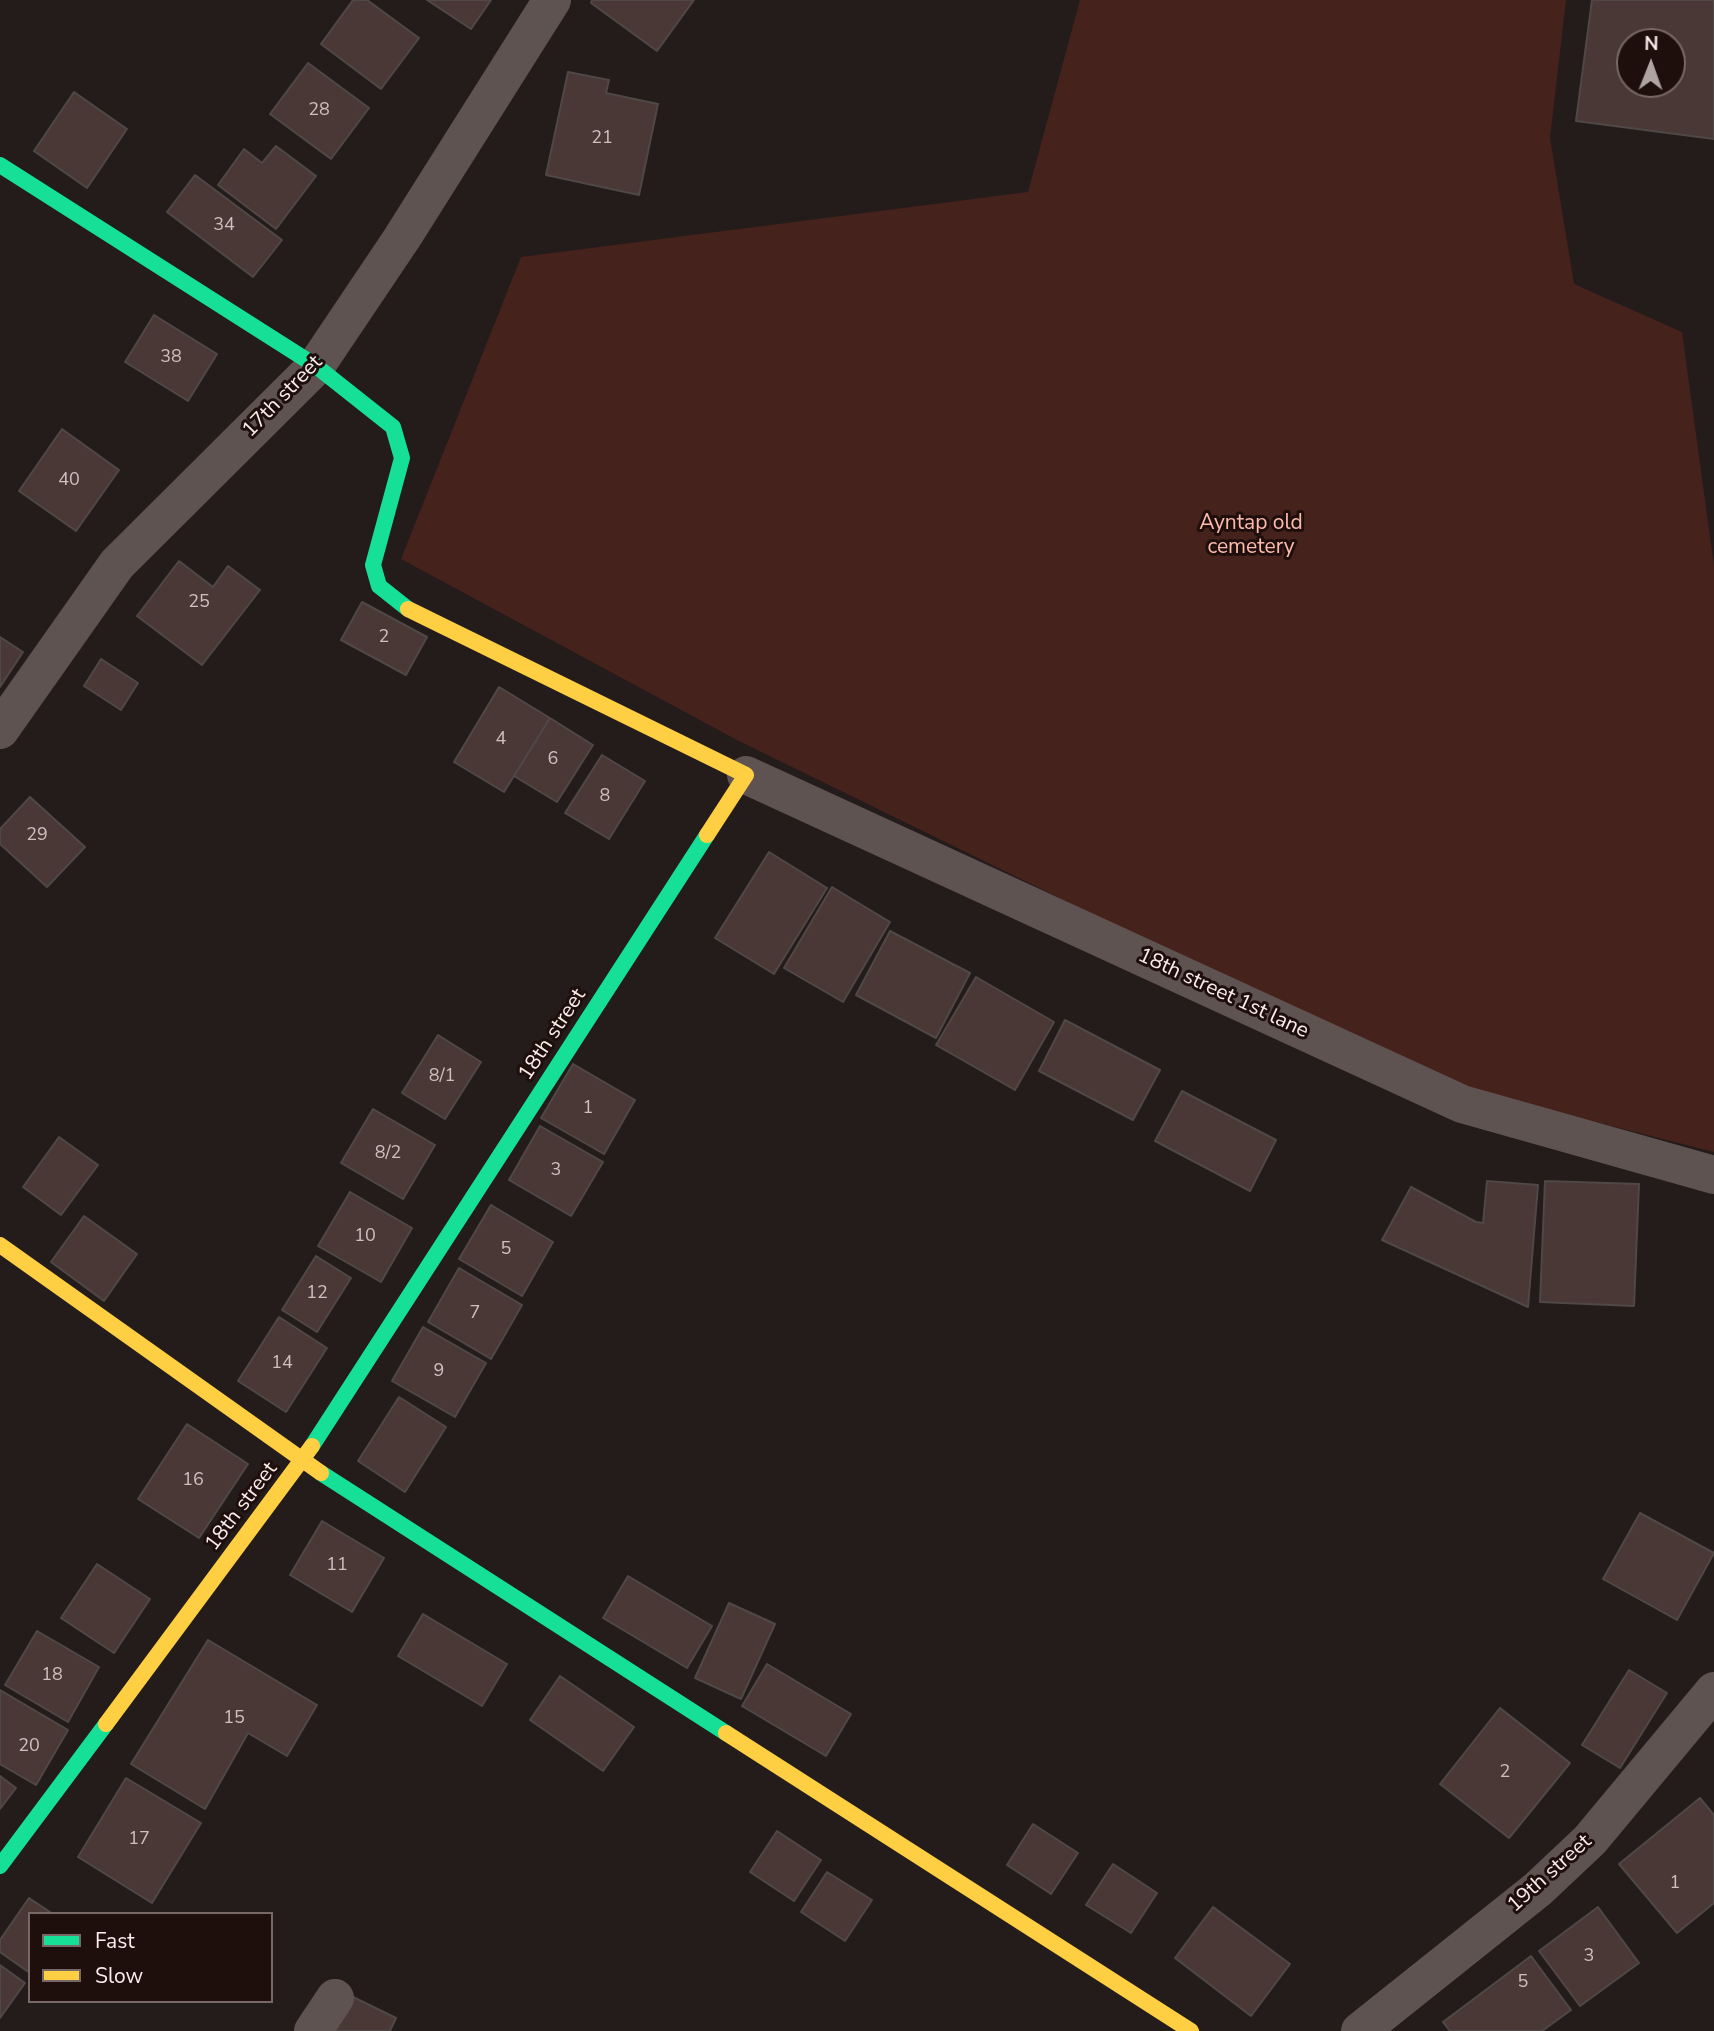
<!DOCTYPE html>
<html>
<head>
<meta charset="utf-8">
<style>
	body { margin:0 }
	#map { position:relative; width:1714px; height:2031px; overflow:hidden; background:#241c1a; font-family:"Nunito Sans",sans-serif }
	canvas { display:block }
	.legend { position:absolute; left:28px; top:1912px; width:245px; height:91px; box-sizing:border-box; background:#1f0f0c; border:2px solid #776865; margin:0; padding:9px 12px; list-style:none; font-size:21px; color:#faedeb }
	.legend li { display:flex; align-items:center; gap:14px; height:35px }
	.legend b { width:35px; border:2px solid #776865 }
	.north { position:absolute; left:1616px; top:28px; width:70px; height:70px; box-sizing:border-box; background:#1f0f0c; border:2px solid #776865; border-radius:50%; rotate:1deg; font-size:19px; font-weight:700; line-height:28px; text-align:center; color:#faedeb }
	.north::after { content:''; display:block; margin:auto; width:24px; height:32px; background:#afa4a2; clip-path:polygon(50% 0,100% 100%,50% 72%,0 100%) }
</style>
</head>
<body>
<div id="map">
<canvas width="1714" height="2031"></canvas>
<ul class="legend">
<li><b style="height:9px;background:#16e098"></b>Fast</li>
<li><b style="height:9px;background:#ffcf43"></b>Slow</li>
</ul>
<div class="north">N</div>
</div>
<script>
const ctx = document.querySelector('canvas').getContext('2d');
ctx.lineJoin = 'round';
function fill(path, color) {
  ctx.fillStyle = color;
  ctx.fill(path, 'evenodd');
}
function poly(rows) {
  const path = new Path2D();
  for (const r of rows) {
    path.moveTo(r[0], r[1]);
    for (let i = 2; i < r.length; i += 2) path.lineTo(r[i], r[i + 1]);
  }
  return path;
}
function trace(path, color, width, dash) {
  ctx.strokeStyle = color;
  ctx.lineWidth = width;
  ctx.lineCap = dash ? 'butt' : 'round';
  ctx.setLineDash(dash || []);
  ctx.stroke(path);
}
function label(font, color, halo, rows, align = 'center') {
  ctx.font = font + ' "Nunito Sans",sans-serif';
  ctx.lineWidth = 6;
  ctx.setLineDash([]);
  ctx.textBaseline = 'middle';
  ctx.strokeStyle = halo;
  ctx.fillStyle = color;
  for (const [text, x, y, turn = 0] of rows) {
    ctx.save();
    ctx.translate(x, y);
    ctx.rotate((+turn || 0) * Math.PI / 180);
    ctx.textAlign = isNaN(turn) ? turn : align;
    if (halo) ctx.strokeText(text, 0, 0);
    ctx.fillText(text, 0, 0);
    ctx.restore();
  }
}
const green = poly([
	[1080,0,1566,0,1550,138,1574,284,1682,332,1714,566,1714,1152,1447,1084,1278,1005,737,740,401,559,521,257,1028,192]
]);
const building = poly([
	[353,0,367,0,419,38,381,89,321,44,353,0],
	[427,0,491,0,471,29,427,0],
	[592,0,694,0,657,51,591,3,592,0],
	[1592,0,1714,0,1714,139,1576,121,1592,0],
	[1630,42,1672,42,1672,84,1630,84,1630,42],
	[308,63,369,108,331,159,270,114,308,63],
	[568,72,609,80,606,93,658,104,639,195,546,175,568,72],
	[74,92,127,129,87,188,34,151,74,92],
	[276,146,316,176,276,229,218,185,244,149,262,163,276,146],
	[195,175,282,240,253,277,167,212,195,175],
	[154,315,217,354,188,401,125,362,154,315],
	[62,429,119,470,76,531,19,491,62,429],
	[179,561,213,587,228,566,260,590,202,665,137,616,179,561],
	[362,602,427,637,406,675,341,640,362,602],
	[0,637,23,652,0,687,0,637],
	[101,659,138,683,121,710,84,686,101,659],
	[499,687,550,718,504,792,454,762,499,687],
	[550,718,593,745,557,802,514,776,550,718],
	[602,755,645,781,609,839,565,813,602,755],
	[30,797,85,847,47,887,0,844,0,829,30,797],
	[769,852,827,888,774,974,715,938,769,852],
	[832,887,890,922,843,1002,784,968,832,887],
	[890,931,970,973,936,1038,856,995,890,931],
	[976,977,1054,1022,1015,1090,936,1045,976,977],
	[1065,1020,1160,1070,1133,1120,1039,1071,1065,1020],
	[438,1035,481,1062,445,1119,402,1093,438,1035],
	[573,1064,635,1100,604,1154,541,1118,573,1064],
	[1182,1091,1276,1140,1250,1191,1155,1141,1182,1091],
	[373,1109,435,1145,403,1199,341,1163,373,1109],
	[540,1126,603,1162,571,1216,509,1180,540,1126],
	[59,1137,98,1165,61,1215,23,1187,59,1137],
	[1487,1181,1538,1185,1528,1307,1382,1240,1411,1187,1476,1222,1483,1223,1487,1181],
	[1545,1181,1639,1184,1634,1306,1540,1302,1545,1181],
	[350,1192,412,1228,381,1282,318,1246,350,1192],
	[491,1205,553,1242,522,1296,459,1259,491,1205],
	[84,1216,137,1254,104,1301,51,1262,84,1216],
	[316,1256,351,1278,317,1332,282,1310,316,1256],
	[459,1268,522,1305,491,1359,428,1322,459,1268],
	[279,1317,327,1348,286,1412,238,1381,279,1317],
	[423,1327,486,1363,455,1417,392,1381,423,1327],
	[399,1397,446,1427,405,1492,358,1461,399,1397],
	[187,1424,248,1464,199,1538,138,1499,187,1424],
	[1640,1513,1714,1553,1677,1620,1603,1579,1640,1513],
	[322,1521,384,1558,352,1612,290,1575,322,1521],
	[97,1564,150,1599,114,1653,61,1618,97,1564],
	[628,1576,712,1626,687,1668,603,1618,628,1576],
	[729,1603,775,1624,741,1699,695,1678,729,1603],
	[423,1614,507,1664,482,1706,398,1656,423,1614],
	[37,1631,99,1667,68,1722,5,1685,37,1631],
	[208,1640,317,1705,287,1756,248,1733,205,1809,131,1764,208,1640],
	[767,1664,851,1714,826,1756,742,1706,767,1664],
	[1629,1670,1667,1693,1620,1768,1582,1745,1629,1670],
	[560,1676,634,1727,603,1771,530,1720,560,1676],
	[0,1690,68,1730,36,1785,0,1764,0,1690],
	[1500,1708,1570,1763,1509,1838,1440,1784,1500,1708],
	[0,1776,16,1788,0,1809,0,1776],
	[126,1778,201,1823,152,1903,78,1857,126,1778],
	[1700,1798,1714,1815,1714,1903,1677,1933,1619,1864,1700,1798],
	[1033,1824,1078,1853,1051,1894,1007,1865,1033,1824],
	[777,1831,821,1860,794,1901,750,1872,777,1831],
	[1113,1864,1157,1893,1131,1933,1086,1905,1113,1864],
	[827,1872,872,1900,845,1941,801,1912,827,1872],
	[29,1898,53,1914,30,1914,30,1973,0,1952,0,1940,29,1898],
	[1213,1907,1290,1964,1251,2016,1175,1958,1213,1907],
	[1598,1907,1639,1963,1580,2006,1539,1951,1598,1907],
	[1531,1956,1571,2010,1542,2031,1450,2031,1443,2022,1531,1956],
	[0,1965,25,1983,0,2018,0,1965],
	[349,1995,396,2018,390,2031,331,2031,349,1995]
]);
const street = poly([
	[0,730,117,564,316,366,402,238,552,0],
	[746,775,1462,1104,1714,1175],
	[313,2031,335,1998],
	[1360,2031,1538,1889,1590,1840,1714,1691]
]);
const fast = poly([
	[0,165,316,366,393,427,402,458,373,565,379,586,408,609],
	[312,1446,707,835],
	[321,1473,726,1733],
	[0,1866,106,1724]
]);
const slow = poly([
	[408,609,746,775,707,835],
	[0,1245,321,1473],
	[106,1724,312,1446],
	[726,1733,1191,2031]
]);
const numberNames = [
	["28",319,111],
	["21",602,139],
	["34",224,226],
	["38",171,358],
	["40",69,481],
	["25",199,603],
	["2",384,638],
	["4",501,740],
	["6",553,760],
	["8",605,797],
	["29",37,836],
	["8/1",442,1077],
	["1",588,1109],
	["8/2",388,1154],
	["3",556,1171],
	["10",365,1237],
	["5",506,1250],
	["12",317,1294],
	["7",475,1314],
	["14",282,1364],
	["9",439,1372],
	["16",193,1481],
	["11",337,1566],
	["18",52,1676],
	["15",234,1719],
	["20",29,1747],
	["2",1505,1773],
	["17",139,1840],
	["1",1675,1884],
	["3",1589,1957],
	["5",1523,1983]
];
const streetNames = [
	["17th street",283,397,-46],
	["18th street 1st lane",1223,994,25],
	["18th street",553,1035,-57],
	["18th street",242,1507,-53],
	["19th street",1550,1874,-42]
];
const parkNames = [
	["Ayntap old",1251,524],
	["cemetery",1251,548]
];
fill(green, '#46221c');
fill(building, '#493835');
trace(building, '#504846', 2);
trace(street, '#5f5351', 38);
trace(fast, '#16e098', 16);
trace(slow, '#ffcf43', 16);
label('18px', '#cec0be', null, numberNames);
label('21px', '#faedeb', '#1f0f0c', streetNames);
label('21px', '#fcbbad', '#1f0f0c', parkNames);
</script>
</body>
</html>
